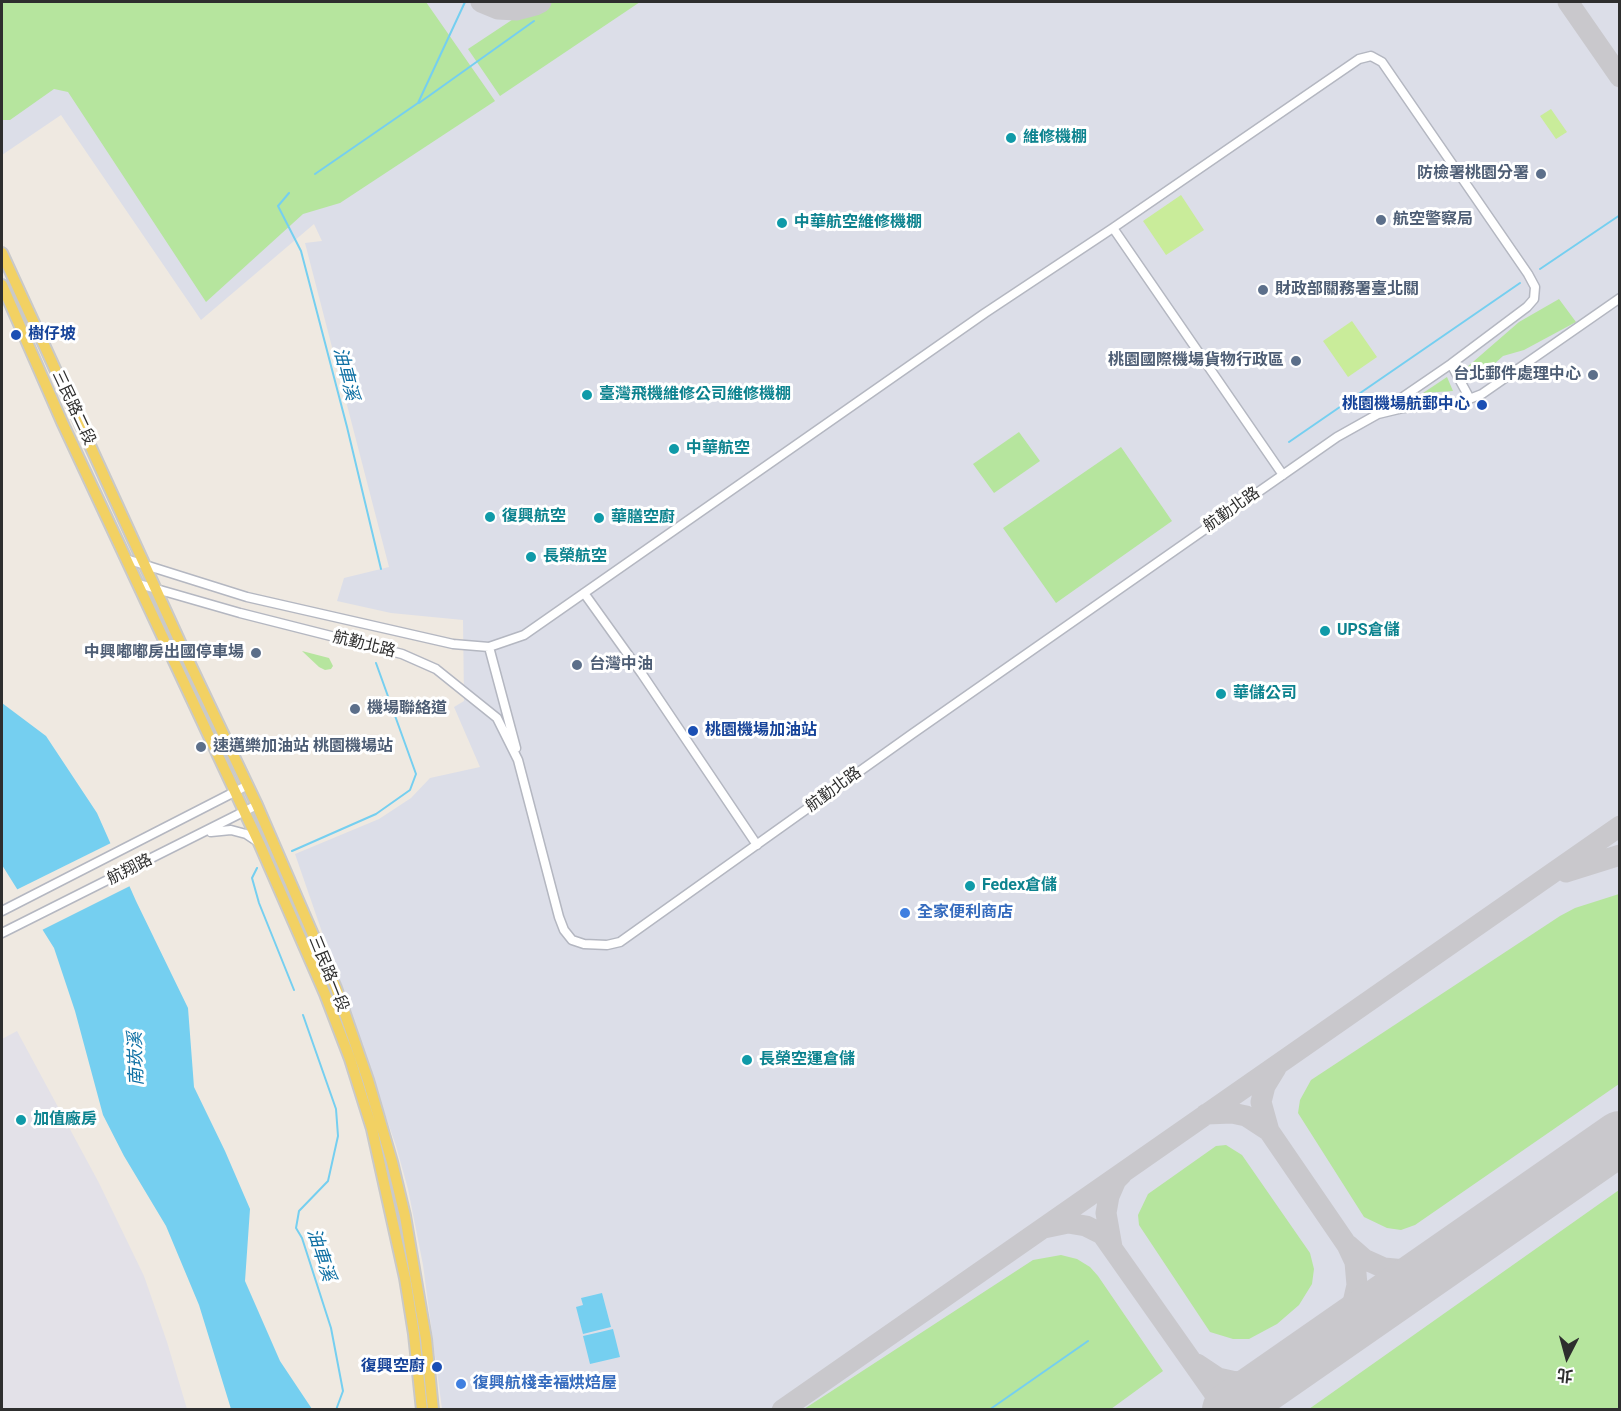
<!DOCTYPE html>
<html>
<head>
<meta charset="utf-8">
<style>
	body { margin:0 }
	#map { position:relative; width:1621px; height:1411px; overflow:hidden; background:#efe9e1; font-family:Roboto,"Noto Sans TC",sans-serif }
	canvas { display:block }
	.frame { position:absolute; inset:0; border:3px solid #2e2e2e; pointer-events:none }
	.north { position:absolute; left:1537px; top:1327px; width:60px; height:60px; -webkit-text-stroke:4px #fff; paint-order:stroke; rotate:186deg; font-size:16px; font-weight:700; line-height:24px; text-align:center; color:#2e2e2e }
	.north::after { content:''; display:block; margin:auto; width:21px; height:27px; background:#2e2e2e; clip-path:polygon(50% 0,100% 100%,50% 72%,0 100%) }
</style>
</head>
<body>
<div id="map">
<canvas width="1621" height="1411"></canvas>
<div class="frame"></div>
<div class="north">北</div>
</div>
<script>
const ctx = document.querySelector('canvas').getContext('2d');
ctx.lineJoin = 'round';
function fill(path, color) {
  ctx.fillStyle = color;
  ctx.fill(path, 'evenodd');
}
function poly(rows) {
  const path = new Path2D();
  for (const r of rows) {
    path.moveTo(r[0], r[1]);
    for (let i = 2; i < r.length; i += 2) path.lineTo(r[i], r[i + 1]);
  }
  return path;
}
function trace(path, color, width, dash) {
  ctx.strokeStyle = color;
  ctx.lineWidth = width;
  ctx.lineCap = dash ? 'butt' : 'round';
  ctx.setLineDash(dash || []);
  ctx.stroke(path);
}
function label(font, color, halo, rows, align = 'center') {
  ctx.font = font + ' Roboto,"Noto Sans TC",sans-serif';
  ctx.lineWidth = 6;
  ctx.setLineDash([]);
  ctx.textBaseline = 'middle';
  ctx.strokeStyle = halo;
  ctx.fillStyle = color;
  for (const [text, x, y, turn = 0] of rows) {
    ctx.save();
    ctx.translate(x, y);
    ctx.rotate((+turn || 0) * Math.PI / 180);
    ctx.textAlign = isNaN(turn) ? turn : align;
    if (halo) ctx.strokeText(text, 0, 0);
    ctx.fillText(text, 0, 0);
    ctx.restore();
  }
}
const industrial = poly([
	[17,1031,99,1183,144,1276,167,1342,187,1409,2,1409,2,1039]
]);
const airport = poly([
	[2,2,1619,2,1619,1409,442,1409,423,1265,408,1189,396,1146,295,854,379,819,411,798,430,778,480,767,454,707,464,701,463,620,391,613,337,601,344,578,389,567,305,243,322,241,314,224,201,320,61,115,2,155]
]);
const green = poly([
	[2,2,426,2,495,101,340,203,303,214,206,302,68,92,54,89,10,120,2,120],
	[539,2,640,2,500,96,468,49],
	[1559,299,1576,322,1524,350,1503,356,1492,366,1491,374,1469,382,1465,378,1464,372,1466,368,1519,322],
	[1447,377,1453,391,1423,393],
	[1019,432,1040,461,994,493,973,464],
	[1121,447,1172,521,1056,603,1003,528],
	[302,651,329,658,333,666,331,669,325,670,319,667],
	[1619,894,1619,1084,1415,1225,1401,1230,1387,1228,1364,1217,1298,1113,1300,1100,1311,1080,1560,916,1575,908],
	[1226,1145,1242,1155,1310,1253,1314,1269,1312,1284,1299,1305,1277,1324,1249,1339,1233,1339,1210,1332,1139,1225,1138,1215,1148,1194,1216,1146],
	[1619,1190,1619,1409,1309,1409],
	[1061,1255,1077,1259,1090,1267,1098,1276,1163,1371,1111,1409,804,1409,1033,1260]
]);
const pitch = poly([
	[1551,109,1567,132,1556,139,1540,116],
	[1181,195,1204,230,1166,255,1143,221],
	[1352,321,1377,357,1348,377,1323,341]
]);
const water = poly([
	[2,703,46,736,97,813,136,901,188,1008,194,1087,225,1151,250,1209,245,1281,280,1361,312,1409,231,1409,199,1305,166,1226,124,1156,103,1115,75,1011,54,948,2,865],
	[602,1293,611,1327,583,1334,576,1307,583,1305,581,1298],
	[613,1329,620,1357,590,1364,583,1336]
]);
const pier = poly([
	[113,842,132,885,40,931,14,891]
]);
const stream = poly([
	[419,103,534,21],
	[315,174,418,103,465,2],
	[289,193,278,206,301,251,347,427,381,569],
	[1540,269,1620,215],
	[1289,442,1520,283],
	[292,851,376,814,410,790,416,774,376,663],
	[257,868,252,878,259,903,294,990],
	[303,1015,336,1109,338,1136,328,1181,299,1211,296,1228,302,1238,331,1328,343,1391,336,1410],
	[989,1410,1088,1341]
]);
const taxiway = poly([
	[481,2,498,9,516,10,535,5,541,2],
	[1568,2,1620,77],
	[1566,872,1620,855],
	[1276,1068,1265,1086,1261,1102,1269,1131,1347,1245,1355,1262,1357,1285,1352,1307,1341,1326,1321,1345],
	[1206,1114,1232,1113,1246,1116,1269,1131],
	[1044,1228,1068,1223,1086,1226,1102,1234,1226,1410],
	[1348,1245,1364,1259,1384,1268,1405,1270,1426,1267,1449,1256],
	[1112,1247,1106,1213,1109,1196,1116,1180,1122,1174],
	[1197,1364,1218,1378,1236,1382,1271,1377,1286,1369],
	[782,1410,1620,826],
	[1258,1410,1260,1402,1271,1384,1283,1372]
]);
const runway = poly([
	[1229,1410,1620,1138]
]);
const minor = poly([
	[1113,228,1283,475],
	[1451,364,1470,399],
	[126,559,247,597,453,644,489,647,524,635,985,313,1113,228,1359,59,1371,56,1382,62,1528,274,1535,287,1534,299,1527,307,1451,364,1378,414],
	[139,584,240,613,402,654,436,669,497,718,518,760,559,917,564,930,572,940,584,944,607,945,620,942,912,734,1337,437,1378,414,1403,408,1459,403,1482,394,1620,298],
	[584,593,642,674,757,845],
	[489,647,516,748],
	[211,832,231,830,246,834,258,842],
	[2,911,248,785],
	[2,933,257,805]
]);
const major = poly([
	[2,253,190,664,257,805,336,988,368,1080,392,1162,405,1216,426,1339,433,1410],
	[2,285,62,422,259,843,325,994,350,1059,372,1129,405,1278,414,1334,422,1410]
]);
const markers = [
	[1011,138,6,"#0f9aa8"],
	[1541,174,6,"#5c6f8a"],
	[1381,220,6,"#5c6f8a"],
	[782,223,6,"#0f9aa8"],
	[1263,290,6,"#5c6f8a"],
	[16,335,6,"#1a4fb4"],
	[1296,361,6,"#5c6f8a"],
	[1593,375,6,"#5c6f8a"],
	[587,395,6,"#0f9aa8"],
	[1482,405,6,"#1a4fb4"],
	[674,449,6,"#0f9aa8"],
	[490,517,6,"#0f9aa8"],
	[599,518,6,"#0f9aa8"],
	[531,557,6,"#0f9aa8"],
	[1325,631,6,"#0f9aa8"],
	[256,653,6,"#5c6f8a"],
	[577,665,6,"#5c6f8a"],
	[1221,694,6,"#0f9aa8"],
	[355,709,6,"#5c6f8a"],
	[693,731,6,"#1a4fb4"],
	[201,747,6,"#5c6f8a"],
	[970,886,6,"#0f9aa8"],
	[905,913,6,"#3f7fe0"],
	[747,1060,6,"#0f9aa8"],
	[21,1120,6,"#0f9aa8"],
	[437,1367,6,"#1a4fb4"],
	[461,1384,6,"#3f7fe0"]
];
const cultureNames = [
	["維修機棚",1023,138],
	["中華航空維修機棚",794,223],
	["臺灣飛機維修公司維修機棚",599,395],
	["中華航空",686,449],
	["復興航空",502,517],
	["華膳空廚",611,518],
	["長榮航空",543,557],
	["UPS倉儲",1337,631],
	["華儲公司",1233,694],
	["Fedex倉儲",982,886],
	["長榮空運倉儲",759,1060],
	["加值廠房",33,1120]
];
const serviceNames = [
	["防檢署桃園分署",1529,174,"right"],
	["航空警察局",1393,220],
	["財政部關務署臺北關",1275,290],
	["桃園國際機場貨物行政區",1284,361,"right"],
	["台北郵件處理中心",1581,375,"right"],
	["中興嘟嘟房出國停車場",244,653,"right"],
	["台灣中油",589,665],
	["機場聯絡道",367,709],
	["速邁樂加油站 桃園機場站",213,747]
];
const transitNames = [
	["樹仔坡",28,335],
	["桃園機場航郵中心",1470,405,"right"],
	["桃園機場加油站",705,731],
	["復興空廚",425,1367,"right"]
];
const streetNames = [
	["三民路二段",73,408,65],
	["航勤北路",1232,510,-35],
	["航勤北路",364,645,14],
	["航勤北路",834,790,-36],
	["航翔路",130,870,-27],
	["三民路一段",328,974,68]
];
const shopNames = [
	["全家便利商店",917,913],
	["復興航棧幸福烘焙屋",473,1384]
];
const waterNames = [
	["油車溪",345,374,76],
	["南崁溪",137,1059,-92],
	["油車溪",320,1255,72]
];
fill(industrial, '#e3e1e8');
fill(airport, '#dcdee8');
fill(green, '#b6e59e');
fill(pitch, '#c9ec9a');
fill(water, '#75cff0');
fill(pier, '#efe9e1');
trace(stream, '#75cff0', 2);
trace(taxiway, '#c9c8cc', 21);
trace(runway, '#c9c8cc', 54);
trace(minor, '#b4b7c1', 11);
trace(major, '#c9c9c9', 14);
trace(minor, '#fff', 8);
trace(major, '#f2d163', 10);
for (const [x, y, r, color] of markers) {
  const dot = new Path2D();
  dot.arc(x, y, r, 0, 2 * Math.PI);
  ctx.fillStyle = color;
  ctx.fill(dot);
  trace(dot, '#fff', 2);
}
label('bold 16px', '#0d838f', '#fff', cultureNames, 'left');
label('bold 16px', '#4e5e75', '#fff', serviceNames, 'left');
label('bold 16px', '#164399', '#fff', transitNames, 'left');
label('16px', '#2e2e2e', '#fff', streetNames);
label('bold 16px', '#366cbe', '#fff', shopNames, 'left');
label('italic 18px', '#0d6fa3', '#fff', waterNames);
</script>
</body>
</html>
